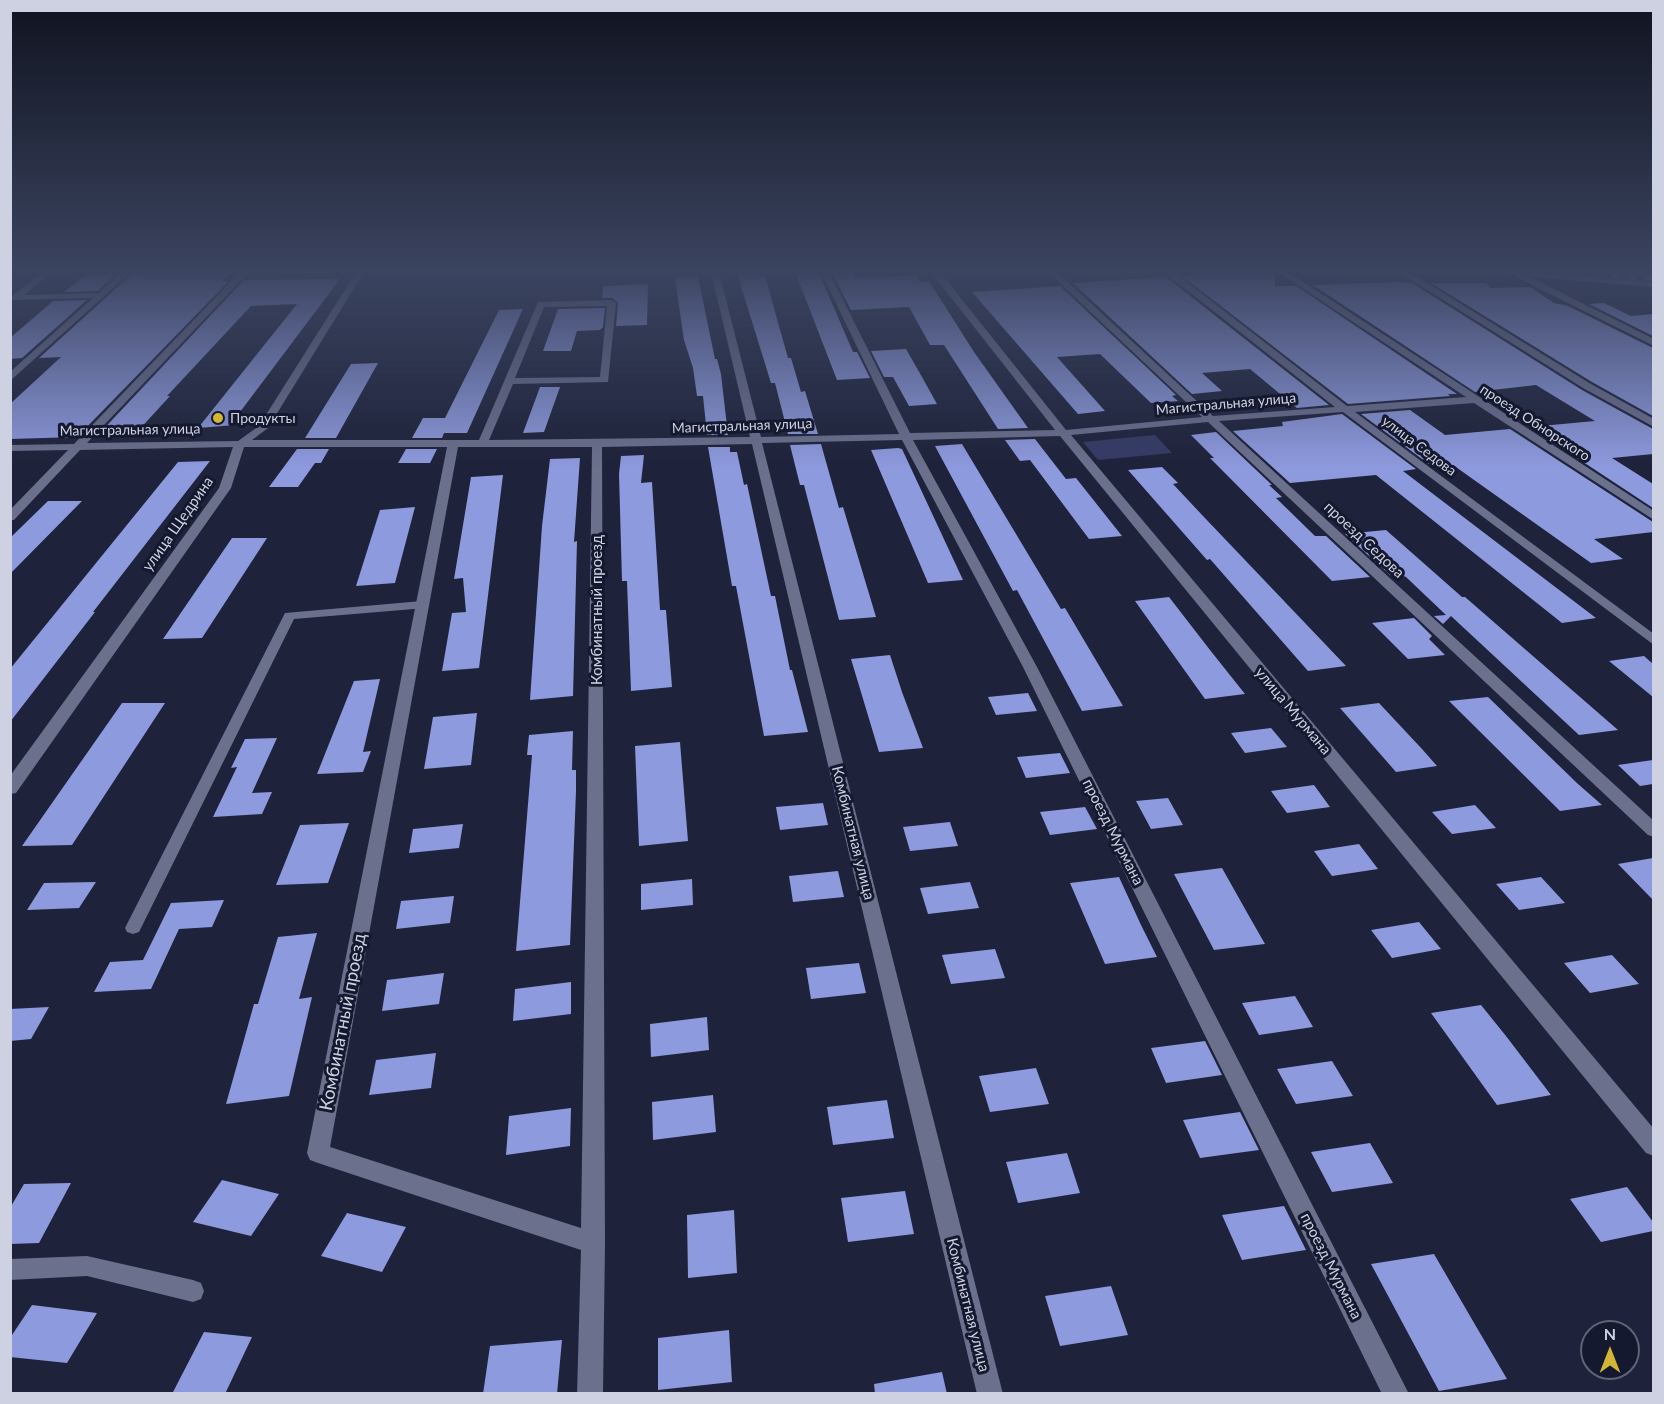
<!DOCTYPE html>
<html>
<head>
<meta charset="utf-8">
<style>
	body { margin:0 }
	#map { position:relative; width:1664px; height:1404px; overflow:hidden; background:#1e223a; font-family:Lato,sans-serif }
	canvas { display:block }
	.frame { position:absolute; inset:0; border:12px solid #cdd1e1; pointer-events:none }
	.north { position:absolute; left:1580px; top:1320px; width:60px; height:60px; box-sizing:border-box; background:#15192f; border:2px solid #5f6376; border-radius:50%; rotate:0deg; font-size:16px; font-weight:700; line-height:24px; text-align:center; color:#cdd1e1 }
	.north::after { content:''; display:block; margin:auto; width:21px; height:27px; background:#d3b635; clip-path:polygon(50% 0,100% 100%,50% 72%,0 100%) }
</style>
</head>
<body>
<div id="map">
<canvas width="1664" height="1404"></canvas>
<div class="frame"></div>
<div class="north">N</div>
</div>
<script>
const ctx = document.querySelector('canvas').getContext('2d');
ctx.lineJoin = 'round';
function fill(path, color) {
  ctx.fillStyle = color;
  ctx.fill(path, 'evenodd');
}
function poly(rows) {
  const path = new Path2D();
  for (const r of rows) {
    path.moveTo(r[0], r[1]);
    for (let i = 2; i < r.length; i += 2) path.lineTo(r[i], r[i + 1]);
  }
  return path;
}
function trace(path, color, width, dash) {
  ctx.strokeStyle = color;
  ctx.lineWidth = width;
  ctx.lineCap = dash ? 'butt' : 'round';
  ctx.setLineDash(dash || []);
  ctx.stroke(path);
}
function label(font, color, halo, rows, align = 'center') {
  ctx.font = font + ' Lato,sans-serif';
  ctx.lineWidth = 6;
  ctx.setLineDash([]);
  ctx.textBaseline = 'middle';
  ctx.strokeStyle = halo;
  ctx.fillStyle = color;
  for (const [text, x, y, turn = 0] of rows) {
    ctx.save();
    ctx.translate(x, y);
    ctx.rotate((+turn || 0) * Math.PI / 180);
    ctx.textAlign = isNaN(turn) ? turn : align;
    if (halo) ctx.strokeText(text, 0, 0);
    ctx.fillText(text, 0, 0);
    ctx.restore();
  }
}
const green = poly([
	[1155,435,1172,453,1098,460,1083,442]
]);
const building = poly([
	[231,272,223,281,229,281,77,437,10,439,10,404,61,357,39,358,132,274],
	[758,272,759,276,765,276,788,358,791,358,801,392,805,391,818,434,788,434,775,383,771,383,737,273],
	[853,272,855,278,916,275,920,282,929,281,974,352,1028,428,998,429,944,345,930,345,909,307,851,310,832,273],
	[1191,272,1275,272,1275,286,1296,286,1457,394,1448,394,1450,396,1348,404,1182,276,1194,275],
	[819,273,853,352,857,352,870,378,837,380,796,274],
	[116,274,98,291,64,292,85,275],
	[698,277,715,359,717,359,721,374,728,435,707,435,703,396,697,396,693,368,684,340,675,278],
	[1166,277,1329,405,1297,408,1250,369,1202,373,1222,391,1192,394,1073,283],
	[340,279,240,412,235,425,198,428,297,304,251,306,167,396,170,396,137,432,100,434,100,437,96,437,244,280],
	[1397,282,1412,283,1582,390,1653,429,1653,454,1612,458,1653,484,1653,508,1530,427,1595,421,1536,385,1475,392,1313,285],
	[1431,283,1486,283,1491,288,1530,287,1554,303,1568,306,1653,348,1653,416,1592,382],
	[648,284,647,325,616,326,618,303,613,298,602,298,603,286],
	[1060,286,1176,395,1172,396,1178,401,1151,403,1100,354,1057,357,1105,411,1078,414,972,292],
	[87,300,22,358,10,359,10,338,53,301],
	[1604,303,1631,316,1653,314,1653,336,1589,304],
	[605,308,603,327,600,330,577,331,571,351,543,351,558,309],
	[523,309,467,433,444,433,442,438,412,438,423,418,445,418,499,310],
	[906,349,922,377,937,404,909,406,893,377,884,377,871,351],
	[378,363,336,438,305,438,351,364],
	[540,387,560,387,544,432,523,433],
	[1410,410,1445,435,1510,429,1653,522,1653,532,1594,539,1623,559,1591,563,1453,465,1433,467,1361,414],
	[1342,414,1416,469,1403,471,1596,618,1562,623,1376,475,1290,483,1233,431,1283,426,1282,422],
	[1216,432,1272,485,1269,485,1282,497,1276,498,1315,536,1326,536,1370,577,1332,581,1210,458,1214,458,1191,435],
	[1035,439,1066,479,1076,478,1122,536,1089,539,1030,460,1020,461,1005,440],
	[821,444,839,508,843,507,876,617,839,620,804,485,800,485,790,445],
	[962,444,1061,609,1065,608,1123,706,1082,711,1017,590,1013,591,935,446],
	[708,447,730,447,730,452,737,452,744,485,747,484,771,596,775,596,790,670,792,670,808,732,764,736,736,586,732,586],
	[898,448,902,449,963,580,928,583,871,450],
	[297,449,329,449,321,463,315,463,298,487,269,487],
	[406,449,437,449,430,463,398,463],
	[644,455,641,483,652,482,660,610,666,610,672,687,631,691,627,581,622,581,619,474,621,456],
	[580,458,574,542,577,541,573,696,530,700,542,526,550,459],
	[210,461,93,612,95,612,10,722,10,669,178,462],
	[1162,467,1178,483,1173,484,1203,516,1346,666,1308,671,1210,559,1207,560,1128,470],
	[503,475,479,668,442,671,452,613,466,612,463,578,454,579,471,477],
	[48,501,82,501,10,574,10,538],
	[415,507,395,583,356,586,380,510],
	[1386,530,1462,597,1465,597,1618,730,1579,735,1451,616,1443,624,1434,616,1446,615,1406,577,1399,574,1390,575,1345,534],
	[232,538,267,538,202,638,163,639],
	[1169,597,1210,650,1245,694,1205,699,1135,601],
	[1414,618,1432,636,1429,639,1445,655,1408,659,1372,623],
	[890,655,902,692,923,748,879,752,851,659],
	[1644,656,1653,664,1653,697,1609,661],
	[380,679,363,752,371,751,363,772,317,774,354,681],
	[1028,693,1037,711,996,715,988,697],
	[1488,697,1578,784,1602,805,1560,811,1449,701],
	[122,703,165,703,72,845,22,846],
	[1379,703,1422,749,1437,766,1396,772,1340,708],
	[477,713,471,765,424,769,433,717],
	[1271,728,1287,747,1245,753,1231,733],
	[573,731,572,770,576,770,576,791,570,945,516,951,532,755,527,755,529,735],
	[277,738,252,793,272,792,262,814,213,817,237,767,231,768,245,739],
	[680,742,688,841,639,846,635,746],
	[1060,753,1070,773,1026,778,1017,757],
	[1653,760,1653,784,1640,786,1618,765],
	[1314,785,1330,807,1287,813,1271,791],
	[1168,798,1183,825,1151,829,1136,801],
	[823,803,828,825,780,830,776,807],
	[1475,805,1496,828,1452,834,1432,812],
	[1085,807,1097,829,1050,835,1040,812],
	[950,822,958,846,910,851,903,827],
	[349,823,328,883,276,885,300,825],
	[463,824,459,848,409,853,413,829],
	[1359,844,1378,869,1332,876,1314,851],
	[1653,858,1653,900,1618,864],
	[1222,868,1249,916,1265,944,1214,950,1174,874],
	[838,871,844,897,793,902,789,876],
	[1119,877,1141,925,1157,957,1105,964,1070,883],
	[1541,877,1565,903,1519,910,1496,884],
	[692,879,693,905,641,910,641,884],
	[96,882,79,908,27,910,44,883],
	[970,882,979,908,928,914,920,888],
	[454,896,450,923,396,929,401,901],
	[224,900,212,927,179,929,151,989,94,992,110,962,143,960,171,903],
	[1419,922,1441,949,1392,958,1371,930],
	[317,933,299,999,312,997,289,1096,226,1104,254,1004,258,1004,278,937],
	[995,949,1005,978,951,984,942,955],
	[1612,955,1639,984,1590,993,1564,963],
	[859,963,866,993,811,999,806,968],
	[444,973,439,1004,382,1011,387,980],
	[571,982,571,1014,513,1021,515,989],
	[1295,996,1313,1027,1259,1035,1242,1003],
	[1481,1005,1506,1036,1551,1095,1497,1105,1431,1013],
	[49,1007,31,1039,10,1041,10,1009],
	[707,1017,709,1050,651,1057,650,1024],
	[1205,1041,1222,1075,1166,1083,1151,1048],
	[436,1053,431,1088,369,1095,376,1060],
	[1332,1061,1353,1096,1296,1104,1277,1069],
	[1036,1068,1049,1104,990,1112,979,1076],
	[713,1095,716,1132,653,1140,652,1102],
	[887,1100,894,1138,833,1145,827,1107],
	[571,1108,570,1146,506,1155,509,1116],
	[1240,1112,1259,1150,1200,1158,1183,1120],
	[1370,1143,1393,1183,1332,1192,1311,1152],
	[1067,1153,1080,1193,1018,1203,1006,1162],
	[222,1180,279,1194,251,1236,193,1222],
	[71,1183,39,1243,10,1244,10,1208,24,1184],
	[1627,1187,1653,1222,1653,1231,1601,1242,1570,1199],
	[905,1191,914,1234,848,1242,841,1198],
	[1284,1206,1306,1250,1242,1260,1222,1215],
	[734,1210,737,1273,688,1278,687,1215],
	[347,1213,406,1227,382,1272,321,1256],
	[1434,1254,1477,1328,1507,1379,1439,1391,1371,1264],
	[1111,1286,1128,1335,1060,1346,1045,1296],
	[32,1305,97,1313,67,1363,10,1357,10,1338],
	[729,1330,732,1382,658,1390,658,1338],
	[204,1332,252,1337,225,1394,172,1394],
	[562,1340,557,1394,483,1394,490,1346],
	[942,1372,947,1394,875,1394,874,1384]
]);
const service = poly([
	[422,601,426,602,428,605,426,608,294,619,141,928,139,932,133,934,127,932,125,928,285,613,422,601],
	[87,1256,193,1280,201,1283,204,1291,201,1299,193,1302,87,1276,10,1280,10,1259,87,1256]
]);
const minor = poly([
	[42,272,52,272,24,295,99,293,122,272,131,272,10,381,10,372,93,298,12,300,12,296,42,272],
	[240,272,249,272,87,443,238,441,259,426,356,272,364,272,268,428,252,440,479,440,538,302,612,300,616,303,608,382,513,384,489,440,750,437,711,272,719,272,761,437,899,434,821,272,829,272,910,433,1055,430,931,272,940,272,1066,430,1202,417,1048,272,1057,272,1213,416,1335,407,1164,272,1174,272,1347,406,1466,397,1278,272,1288,272,1654,511,1654,520,1474,403,1355,412,1654,634,1654,645,1343,412,1219,421,1654,821,1654,837,1648,835,1208,422,1071,435,1654,1129,1654,1156,1646,1153,1060,436,913,440,1037,667,1409,1394,1382,1394,1023,667,902,440,762,443,1003,1394,977,1394,752,444,602,447,605,1243,603,1394,577,1394,581,1250,318,1163,310,1160,307,1153,447,447,244,447,231,488,16,793,10,794,10,776,219,488,233,447,80,450,14,520,10,520,10,510,68,450,10,451,10,445,74,444,240,272],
	[607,306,600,377,515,378,544,307,607,306],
	[458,447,592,447,581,1228,330,1147,458,447],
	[1399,272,1409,272,1591,384,1654,419,1654,427,1583,388,1399,272],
	[1606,272,1654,273,1654,277,1610,274,1606,272],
	[1516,273,1522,273,1654,339,1654,346,1516,277,1516,273]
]);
const tertiary = poly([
	[1471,272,1514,272,1654,282,1654,287,1471,272]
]);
const rail = poly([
	[1557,272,1654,279]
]);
const markers = [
	[218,418,6,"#d3b635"]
];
const farStreetnames = [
	["Магистральная улица",1226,404,-5],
	["проезд Обнорского",1535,423,33],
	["Магистральная улица",742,426,-2],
	["Магистральная улица",130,430,-1],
	["улица Седова",1419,446,37]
];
const farPoinames = [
	["Продукты",230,418]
];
const streetNames = [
	["улица Щедрина",178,524,-55],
	["проезд Седова",1364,540,43],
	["Комбинатный проезд",597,610,-90],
	["улица Мурмана",1293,711,50],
	["проезд Мурмана",1113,832,63],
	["Комбинатная улица",853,833,76],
	["проезд Мурмана",1331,1266,63],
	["Комбинатная улица",968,1305,76]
];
const nearStreetnames = [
	["Комбинатный проезд",343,1022,-79]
];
fill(green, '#343a64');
fill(building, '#8e9ade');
fill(service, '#6b708d');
fill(minor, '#6b708d');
fill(tertiary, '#6b708d');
trace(rail, '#898da0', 4.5);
trace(rail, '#15192f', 3, [8]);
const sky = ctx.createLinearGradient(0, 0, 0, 469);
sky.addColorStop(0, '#101320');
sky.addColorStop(0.58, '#3b4460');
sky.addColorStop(1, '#3b446000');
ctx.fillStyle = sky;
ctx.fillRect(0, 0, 1664, 469);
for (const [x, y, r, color] of markers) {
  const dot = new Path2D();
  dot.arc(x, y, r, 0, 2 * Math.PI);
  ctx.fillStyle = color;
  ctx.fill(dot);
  trace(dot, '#15192f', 2);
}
label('14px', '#cdd1e1', '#15192f', farStreetnames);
label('14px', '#cdd1e1', '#15192f', farPoinames, 'left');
label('15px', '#cdd1e1', '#15192f', streetNames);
label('18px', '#cdd1e1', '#15192f', nearStreetnames);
</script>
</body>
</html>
